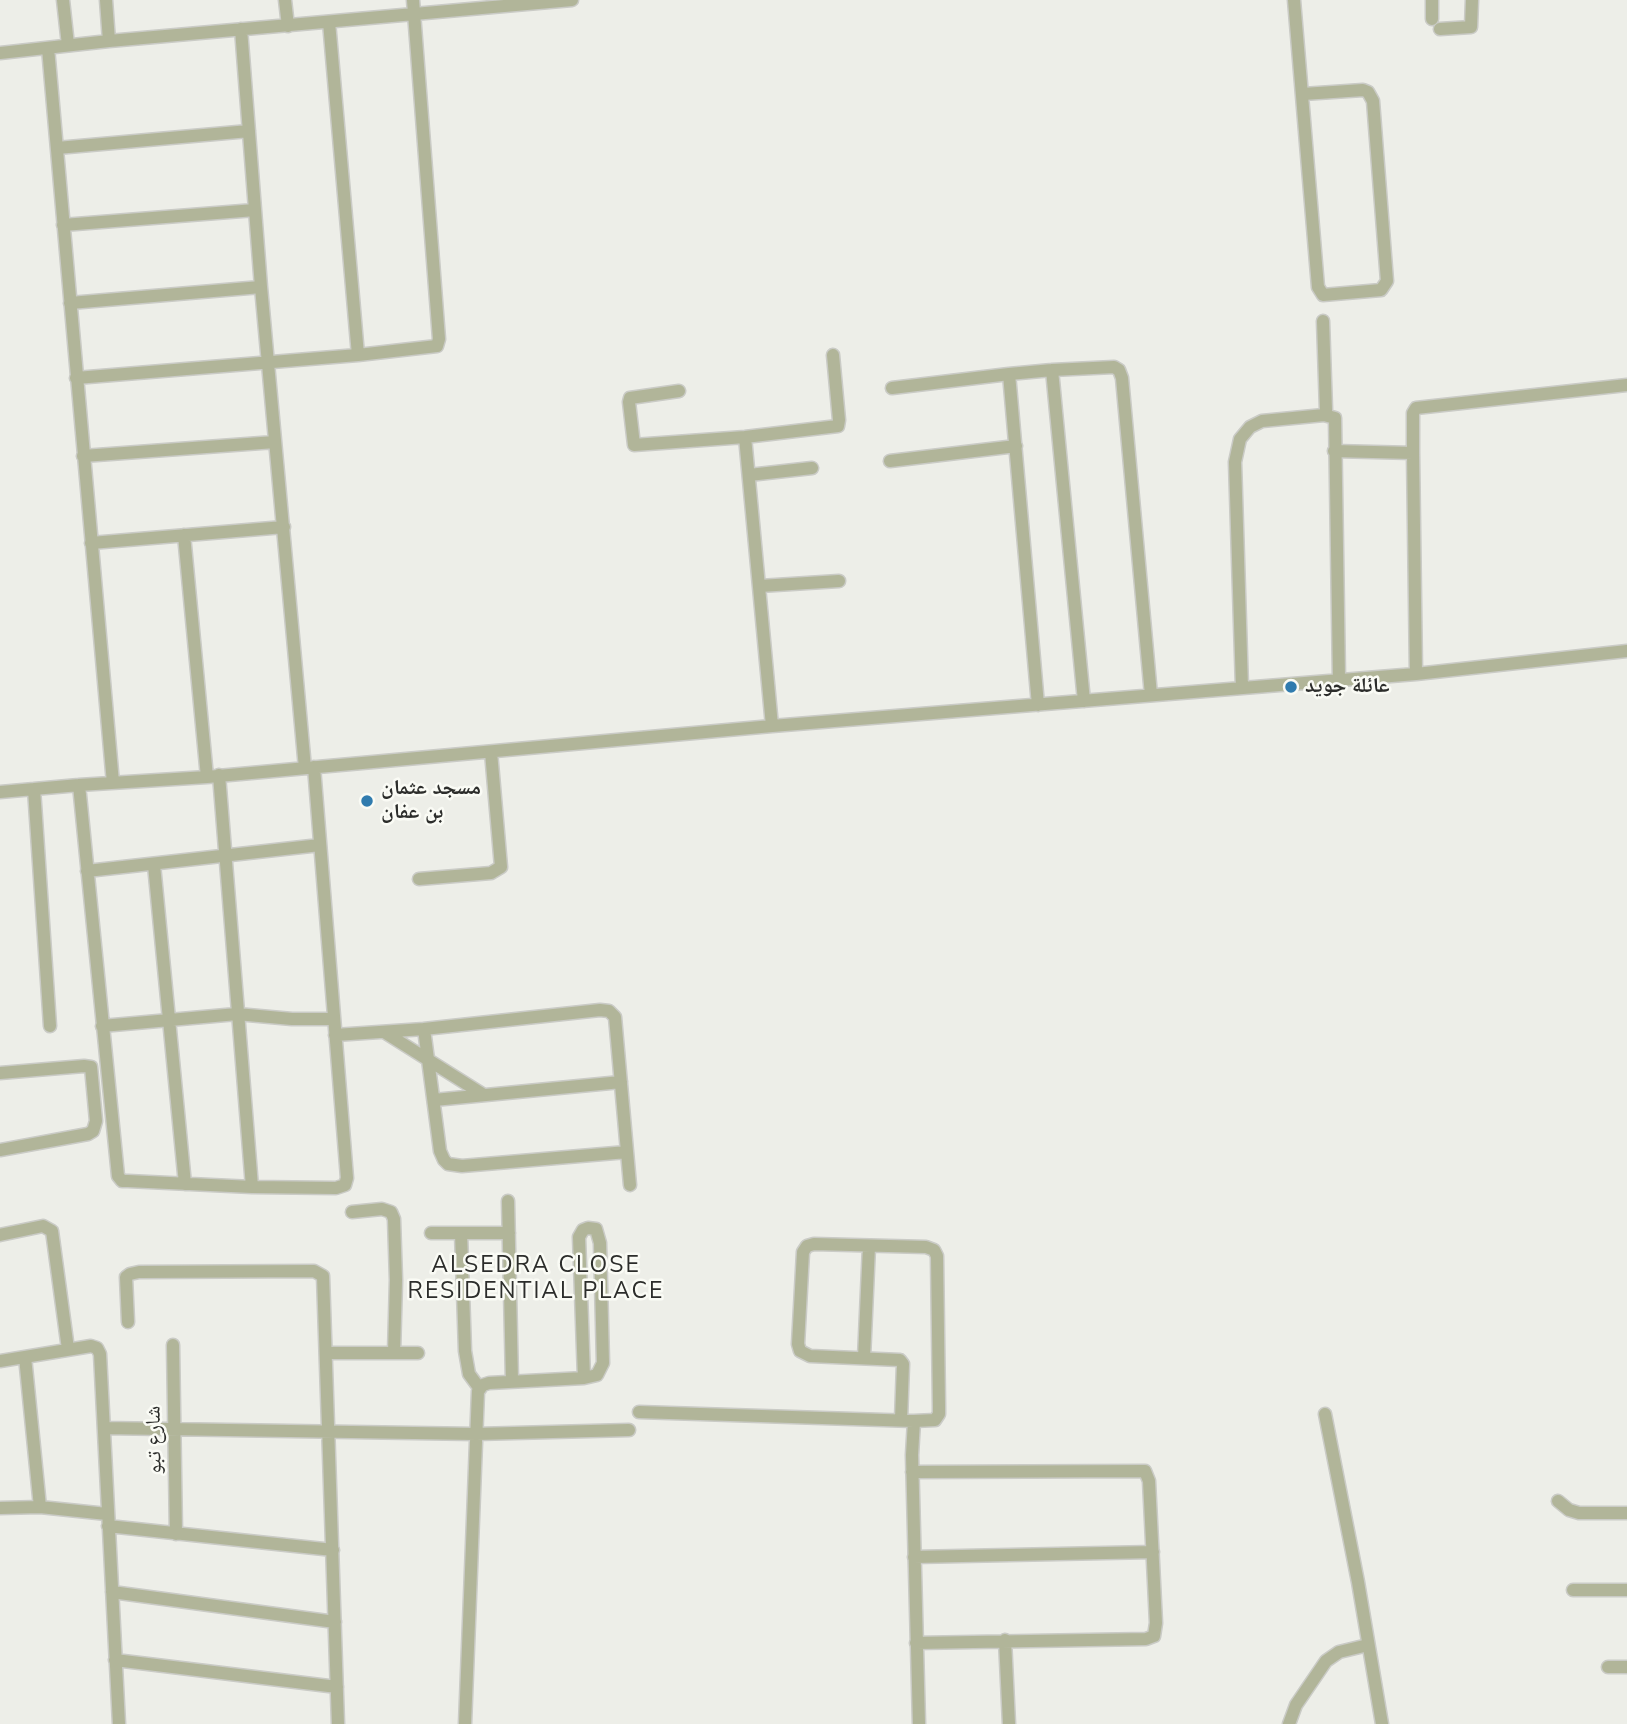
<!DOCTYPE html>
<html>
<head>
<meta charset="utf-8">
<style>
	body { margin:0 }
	canvas { display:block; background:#edeee8 }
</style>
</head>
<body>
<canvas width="1627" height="1724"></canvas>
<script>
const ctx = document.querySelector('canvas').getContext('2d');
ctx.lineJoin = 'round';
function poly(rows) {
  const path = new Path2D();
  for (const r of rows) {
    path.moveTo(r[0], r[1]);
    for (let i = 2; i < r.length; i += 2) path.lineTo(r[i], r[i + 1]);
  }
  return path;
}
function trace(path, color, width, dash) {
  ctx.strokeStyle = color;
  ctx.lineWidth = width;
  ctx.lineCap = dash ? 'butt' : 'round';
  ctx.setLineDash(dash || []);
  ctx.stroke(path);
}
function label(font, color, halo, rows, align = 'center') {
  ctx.font = font + ' "Nunito Sans","Noto Naskh Arabic",sans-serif';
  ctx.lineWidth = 5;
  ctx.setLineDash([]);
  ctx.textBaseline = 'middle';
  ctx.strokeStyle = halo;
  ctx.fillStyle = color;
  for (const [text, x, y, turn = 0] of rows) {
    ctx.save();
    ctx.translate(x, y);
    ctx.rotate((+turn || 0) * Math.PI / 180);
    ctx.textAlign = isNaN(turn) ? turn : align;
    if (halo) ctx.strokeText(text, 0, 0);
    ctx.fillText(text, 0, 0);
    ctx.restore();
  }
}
const minor = poly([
	[63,0,68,45],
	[106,0,109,41],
	[285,0,288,26],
	[1294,0,1318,287,1323,295,1381,290,1387,281,1373,101,1368,92,1363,90,1303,94],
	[1432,19,1432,0],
	[329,22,358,355],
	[241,29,261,287,305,768],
	[1440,29,1471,27,1472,0],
	[48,48,113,783],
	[0,53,109,41,572,0],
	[57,148,249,131],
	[63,225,255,210],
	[70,303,261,287],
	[1323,321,1326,410,1324,415],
	[1052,370,1084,701],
	[76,378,358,355,437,346,439,339,413,0],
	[892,388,1009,374],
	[679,391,630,398,629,402,634,445,745,437,838,426,839,420,833,355],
	[745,437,772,726],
	[1334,451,1413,453],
	[83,456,275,442],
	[890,461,1016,446],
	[749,475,812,468],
	[184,535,207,777],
	[91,543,284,527],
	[760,586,839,581],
	[1416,674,1413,453,1413,413,1416,408,1627,385],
	[1242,688,1235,462,1240,439,1250,427,1262,421,1324,415,1335,418,1339,680],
	[1038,705,1009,374,1052,370,1114,367,1119,370,1122,378,1151,695],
	[219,775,252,1187],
	[79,785,118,1176,122,1181,128,1181,252,1187,336,1188,345,1185,347,1178,314,767],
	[34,789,50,1026],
	[0,792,79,785,207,777,772,726,1416,674,1627,651],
	[154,865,185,1184],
	[87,871,320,845],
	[419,879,491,873,501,867,491,752],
	[102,1026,237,1014,292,1019,334,1019],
	[424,1029,440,1151,444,1160,448,1164,462,1166,627,1152],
	[384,1032,484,1095],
	[335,1035,424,1029,600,1010,609,1011,615,1017,630,1185],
	[0,1073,84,1066,91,1067,96,1121,93,1131,88,1134,0,1150],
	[434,1100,621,1082],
	[508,1201,512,1381],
	[352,1212,382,1209,391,1212,394,1219,396,1280,394,1353],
	[431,1233,509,1233],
	[461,1233,465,1351,469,1374,480,1389],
	[0,1235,43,1226,52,1231,68,1349],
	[128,1322,126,1277,130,1274,139,1272,314,1271,323,1276,338,1724],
	[173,1345,176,1534],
	[326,1353,418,1353],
	[25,1357,40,1507],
	[864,1358,869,1246],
	[0,1361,91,1346,97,1348,100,1354,119,1724],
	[639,1412,914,1421,935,1420,939,1414,939,1407,937,1256,934,1250,926,1247,814,1244,807,1246,803,1252,798,1344,800,1351,810,1356,900,1360,903,1364,901,1420],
	[1325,1414,1358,1582,1382,1724],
	[914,1421,912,1455,919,1724],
	[104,1428,476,1434,629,1430],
	[912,1472,1145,1471,1149,1481,1156,1623,1154,1636,1146,1639,916,1643],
	[1558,1501,1569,1510,1579,1513,1627,1513],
	[0,1508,40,1507,107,1514],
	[108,1526,333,1550],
	[914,1557,1153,1552],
	[1573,1590,1627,1590],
	[112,1592,335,1622],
	[1005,1640,1009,1724],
	[115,1660,337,1687],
	[1608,1667,1627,1667],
	[465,1724,478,1391,483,1385,489,1383,584,1378,597,1375,603,1363,600,1243,596,1229,588,1228,583,1230,579,1237,584,1378],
	[1289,1724,1296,1705,1326,1661,1339,1652,1368,1645]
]);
const markers = [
	[1291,687,7,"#307bae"],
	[367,801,7,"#307bae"]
];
const poiNames = [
	["عائلة جويد",1305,687],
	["مسجد عثمان",381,789],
	["بن عفان",381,813]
];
const streetNames = [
	["شارع تبو",155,1440,-91]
];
const neighbourhoodNames = [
	["ALSEDRA CLOSE",536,1266],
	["RESIDENTIAL PLACE",536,1292]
];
trace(minor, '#cacbc6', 15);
trace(minor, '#b1b599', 12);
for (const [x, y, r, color] of markers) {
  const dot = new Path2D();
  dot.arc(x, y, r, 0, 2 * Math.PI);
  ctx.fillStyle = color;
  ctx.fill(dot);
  trace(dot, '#fafbf5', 2.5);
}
label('bold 21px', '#2c2d2b', '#fafbf5', poiNames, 'left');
label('21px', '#2c2d2b', '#fafbf5', streetNames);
ctx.letterSpacing = '2px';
label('23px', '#2c2d2b', '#fafbf5', neighbourhoodNames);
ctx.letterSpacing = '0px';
</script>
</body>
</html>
